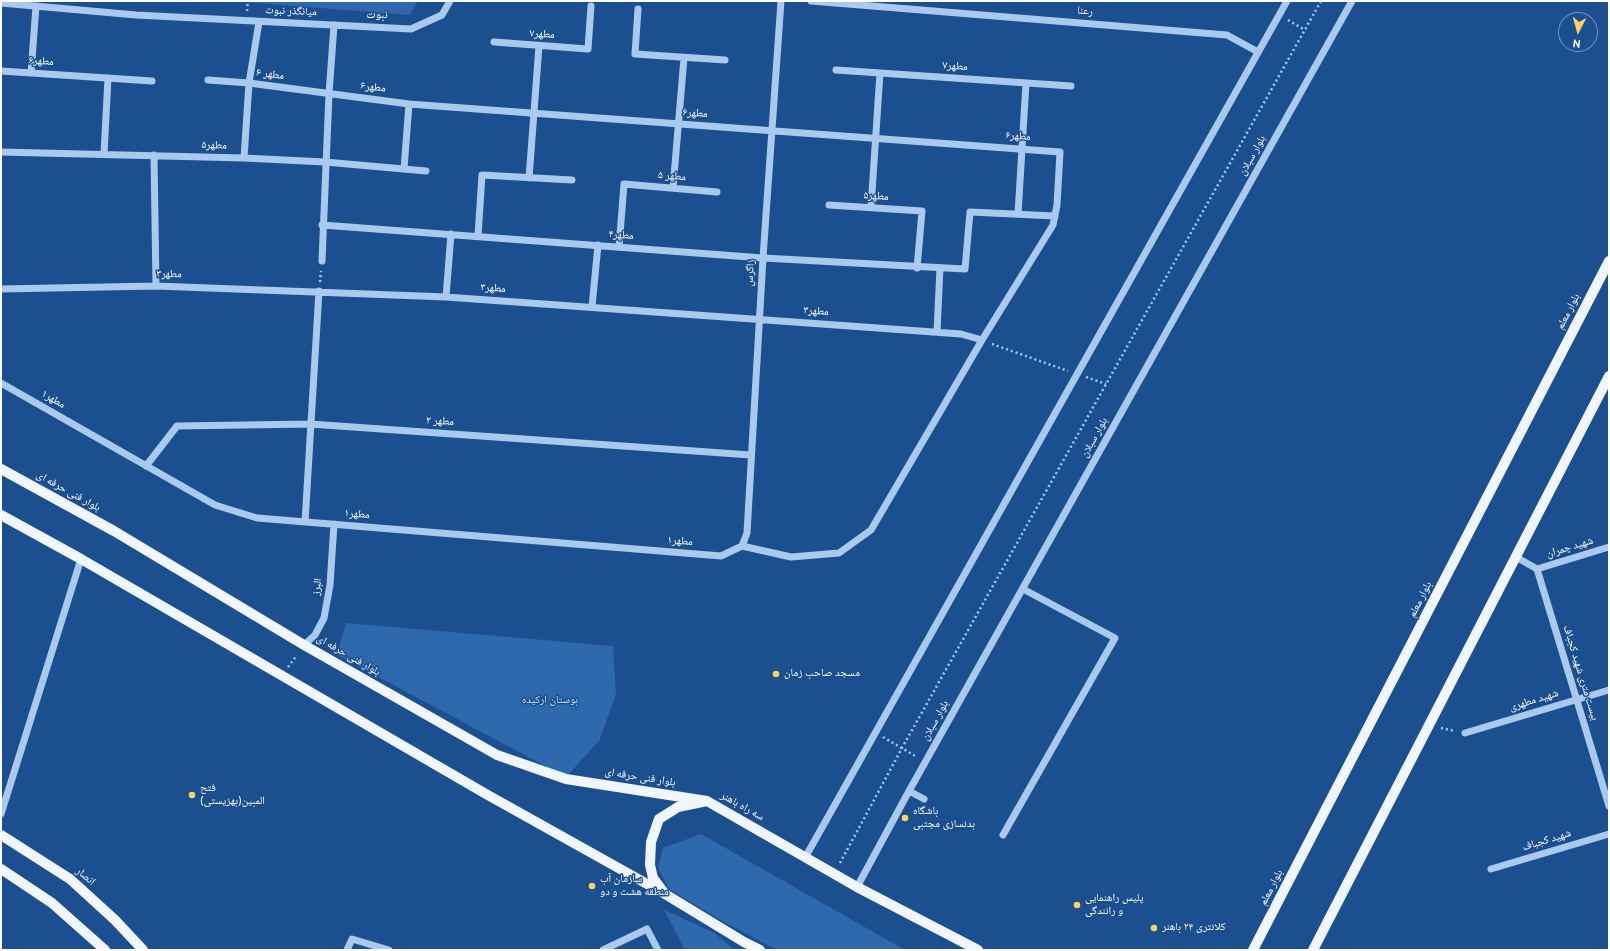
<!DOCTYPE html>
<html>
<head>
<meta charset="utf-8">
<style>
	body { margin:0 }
	#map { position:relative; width:1610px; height:951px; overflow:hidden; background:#1b4f8f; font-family:Overpass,sans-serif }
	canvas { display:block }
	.frame { position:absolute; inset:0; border:2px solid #fff; pointer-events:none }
	.north { position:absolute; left:1558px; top:12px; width:40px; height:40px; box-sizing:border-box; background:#1b4f8f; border:1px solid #7695bc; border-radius:50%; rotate:186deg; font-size:11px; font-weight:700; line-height:16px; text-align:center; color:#fff }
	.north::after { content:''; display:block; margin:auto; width:14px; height:18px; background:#ffd166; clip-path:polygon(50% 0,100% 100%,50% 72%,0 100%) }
</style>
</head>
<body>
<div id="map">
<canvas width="1610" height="951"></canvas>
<div class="frame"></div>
<div class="north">N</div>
</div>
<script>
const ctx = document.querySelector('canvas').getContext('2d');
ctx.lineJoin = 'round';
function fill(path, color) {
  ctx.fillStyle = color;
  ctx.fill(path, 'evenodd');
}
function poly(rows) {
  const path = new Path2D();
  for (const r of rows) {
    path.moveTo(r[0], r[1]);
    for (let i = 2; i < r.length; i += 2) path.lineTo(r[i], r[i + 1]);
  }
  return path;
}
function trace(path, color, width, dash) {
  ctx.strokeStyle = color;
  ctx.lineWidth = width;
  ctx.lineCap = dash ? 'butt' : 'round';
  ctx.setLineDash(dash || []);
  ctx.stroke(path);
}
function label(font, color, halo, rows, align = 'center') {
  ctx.font = font + ' Overpass,"Noto Naskh Arabic",sans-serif';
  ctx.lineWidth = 3;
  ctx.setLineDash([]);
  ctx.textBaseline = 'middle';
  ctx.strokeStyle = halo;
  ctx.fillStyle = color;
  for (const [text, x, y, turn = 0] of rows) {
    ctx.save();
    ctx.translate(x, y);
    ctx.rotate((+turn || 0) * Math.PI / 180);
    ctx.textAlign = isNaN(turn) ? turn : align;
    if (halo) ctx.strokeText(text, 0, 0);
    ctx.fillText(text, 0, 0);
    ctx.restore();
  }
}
const green = poly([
	[230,1,418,1,410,15],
	[346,623,613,646,616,695,599,741,566,777,337,655],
	[701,834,905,950,777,950,724,922,669,889,658,868,663,848],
	[664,910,713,932,735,950,685,950]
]);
const path = poly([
	[247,11,248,1],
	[1288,20,1305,30],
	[320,282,321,271],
	[992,344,1068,371],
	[1086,377,1106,384],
	[288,667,297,655],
	[1441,728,1455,731],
	[883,737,917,757],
	[840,863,902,748,1321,1]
]);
const minor = poly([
	[811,1,1227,35,1258,52],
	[1,3,136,15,411,29,442,15,450,1],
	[638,9,635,54,725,60],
	[494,42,588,49,591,6],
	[836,70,1071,86],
	[1,71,152,81],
	[31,73,36,6],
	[208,80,249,83,409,104,1060,152,1057,205,1053,225,982,340,871,530,839,553,791,557,742,546],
	[1,152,244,158,325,162,426,171],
	[104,154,108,78],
	[154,155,156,286],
	[244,158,249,83,259,22],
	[404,169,409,104],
	[529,178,539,46],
	[673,188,684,58],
	[829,205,922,211,917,268],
	[871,207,880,73],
	[1018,214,1026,83],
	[322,225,763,258,965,269,970,212,1055,216],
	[478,236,482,175,572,180],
	[619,247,624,184,717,192],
	[322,261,329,94,334,25],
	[1,289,156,286,446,297,961,334,982,340],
	[446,297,451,234],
	[592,307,598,245],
	[937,332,940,268],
	[1,383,215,505,257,518,721,556,742,546],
	[146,466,177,426,310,424,751,455],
	[305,522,319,291],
	[742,546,747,533,763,258,781,1],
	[1516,557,1537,569,1609,806],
	[1537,569,1609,547],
	[304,645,315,635,324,618,330,585,334,524],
	[1465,733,1609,690],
	[909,791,924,799],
	[1,814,81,559],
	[1003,835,1115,638,1023,589],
	[806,856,1287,1],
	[1491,869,1609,834],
	[857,887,909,791,1352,1],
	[347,950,352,939,389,950],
	[603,950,647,929,658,950]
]);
const major = poly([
	[1,469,114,531,304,645,497,755,566,779,707,801],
	[1,515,81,559,486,794,665,894],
	[1,835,70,879,115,920,143,950],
	[1,869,52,903,105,950],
	[760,950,744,942,665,894,653,878,650,865,651,842,659,819,678,807,707,801,857,887,978,950],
	[1253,950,1609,261],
	[1313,950,1609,376]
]);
const markers = [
	[776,674,4,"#ffd166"],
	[192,795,4,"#ffd166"],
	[905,818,4,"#ffd166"],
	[592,886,4,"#ffd166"],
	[1077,905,4,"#ffd166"],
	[1154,928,4,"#ffd166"]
];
const streetNames = [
	["میانگذر نبوت",291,12,2],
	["رعنا",1085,12,5],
	["مطهر۷",542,35,4],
	["مطهر۶",41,62,4],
	["مطهر۷",955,67,4],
	["مطهر ۶",270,75,8],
	["مطهر۶",373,88,7],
	["مطهر۶",695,114,4],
	["مطهر۶",1018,137,4],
	["مطهر۵",214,146,2],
	["بلوار سبلان",1253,156,-61],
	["مطهر ۵",672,177,5],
	["مطهر۵",876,197,4],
	["مطهر۴",621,236,4],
	["زاگرس",751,273,-86],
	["مطهر۳",169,275,1],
	["مطهر۳",493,289,4],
	["مطهر۳",816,312,4],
	["بلوار معلم",1569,312,-63],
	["مطهر۱",53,400,30],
	["مطهر ۲",440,422,4],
	["بلوار سبلان",1095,438,-61],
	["بلوار فنی حرفه ای",68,492,29],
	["مطهر۱",357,515,5],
	["مطهر۱",680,542,5],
	["شهید چمران",1570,548,-17],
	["البرز",318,587,-82],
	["بلوار معلم",1421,600,-63],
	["بلوار فنی حرفه ای",348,656,30],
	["بیست متری شهید کجباف",1580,673,73],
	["شهید مطهری",1534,701,-17],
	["بلوار سبلان",936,721,-61],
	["بلوار فنی حرفه ای",640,778,9],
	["سه راه باهنر",742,807,29],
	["شهید کجباف",1547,841,-17],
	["انصار",85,877,40],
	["بلوار معلم",1272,888,-63]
];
const poiNames = [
	["مسجد صاحب زمان",784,674],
	["فتح",200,789],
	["المبین(بهزیستی)",200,802],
	["باشگاه",913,812],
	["بدنسازی مجتبی",913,825],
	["سازمان آب",600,880],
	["منطقه هشت و دو",600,893],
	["پلیس راهنمایی",1085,899],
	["و رانندگی",1085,912],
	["کلانتری ۲۴ باهنر",1162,928]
];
const parkNames = [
	["بوستان ارکیده",550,701]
];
const neighbourhoodNames = [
	["نبوت",377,16]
];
fill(green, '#2e69ad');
trace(path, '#a9c9ee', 2.5, [2, 3]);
trace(minor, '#a9c9ee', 7);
trace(major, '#f0f6ff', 10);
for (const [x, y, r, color] of markers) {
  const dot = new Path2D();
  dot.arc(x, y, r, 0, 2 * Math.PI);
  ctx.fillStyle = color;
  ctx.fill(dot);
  trace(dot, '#1b4f8f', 1.5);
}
label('11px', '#fff', '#1b4f8f', streetNames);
label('11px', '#fff', '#1b4f8f', poiNames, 'left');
label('11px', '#cfe3fa', '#1b4f8f', parkNames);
label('12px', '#fff', '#1b4f8f', neighbourhoodNames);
</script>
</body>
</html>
